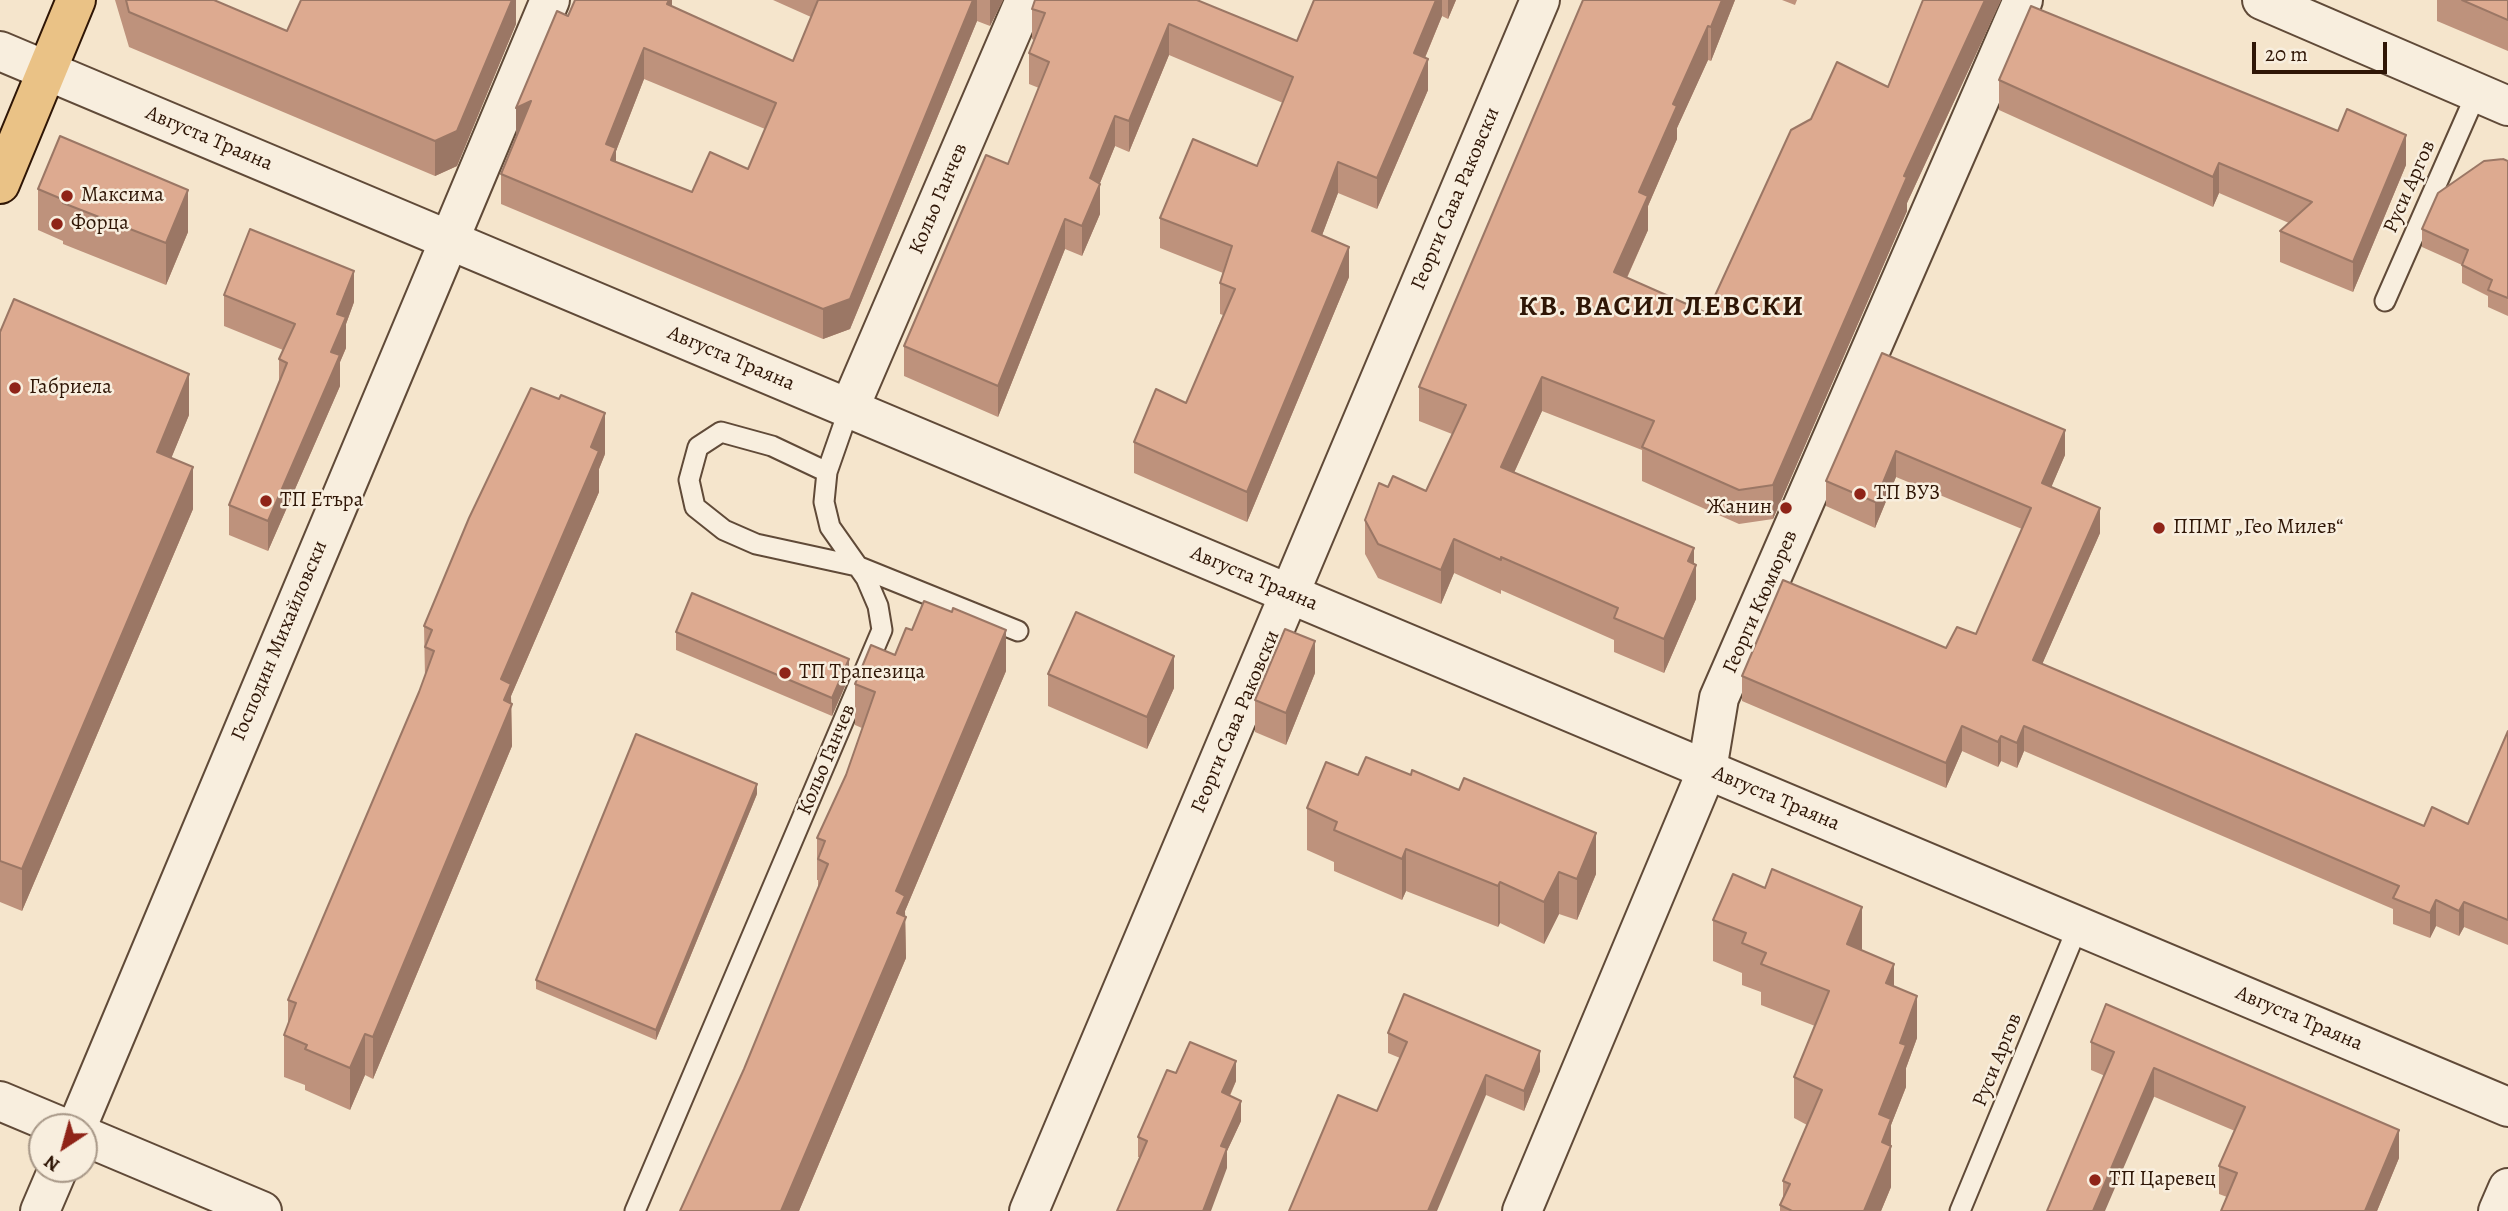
<!DOCTYPE html>
<html>
<head>
<meta charset="utf-8">
<style>
	body { margin:0 }
	#map { position:relative; width:2508px; height:1211px; overflow:hidden; background:#f5e5cc; font-family:Alegreya,serif }
	canvas { display:block }
	.north { position:absolute; left:28px; top:1113px; width:70px; height:70px; box-sizing:border-box; background:#f8eede; border:2px solid #a89888; border-radius:50%; rotate:216deg; font-size:19px; font-weight:700; line-height:28px; text-align:center; color:#2f1606 }
	.north::after { content:''; display:block; margin:auto; width:24px; height:32px; background:#8f2418; clip-path:polygon(50% 0,100% 100%,50% 72%,0 100%) }
	.scale { position:absolute; left:2252px; top:42px; width:135px; height:32px; box-sizing:border-box; border:4px solid #2f1606; border-top:0; padding-left:9px; font-size:21px; line-height:24px; white-space:nowrap; color:#2f1606; -webkit-text-stroke:5px #f8eede; paint-order:stroke }
</style>
</head>
<body>
<div id="map">
<canvas width="2508" height="1211"></canvas>
<div class="north">N</div>
<div class="scale">20 m</div>
</div>
<script>
const ctx = document.querySelector('canvas').getContext('2d');
ctx.lineJoin = 'round';
function poly(rows) {
  const path = new Path2D();
  for (const r of rows) {
    path.moveTo(r[0], r[1]);
    for (let i = 2; i < r.length; i += 2) path.lineTo(r[i], r[i + 1]);
  }
  return path;
}
function trace(path, color, width, dash) {
  ctx.strokeStyle = color;
  ctx.lineWidth = width;
  ctx.lineCap = dash ? 'butt' : 'round';
  ctx.setLineDash(dash || []);
  ctx.stroke(path);
}
function fill(path, color) {
  ctx.fillStyle = color;
  ctx.fill(path, 'evenodd');
}
function label(font, color, halo, rows, align = 'center') {
  ctx.font = font + ' Alegreya,serif';
  ctx.lineWidth = 5;
  ctx.setLineDash([]);
  ctx.textBaseline = 'middle';
  ctx.strokeStyle = halo;
  ctx.fillStyle = color;
  for (const [text, x, y, turn = 0] of rows) {
    ctx.save();
    ctx.translate(x, y);
    ctx.rotate((+turn || 0) * Math.PI / 180);
    ctx.textAlign = isNaN(turn) ? turn : align;
    if (halo) ctx.strokeText(text, 0, 0);
    ctx.fillText(text, 0, 0);
    ctx.restore();
  }
}
const service = poly([
	[2385,301,2477,92],
	[827,472,772,446,721,432,698,447,689,480,695,507,724,530,756,544,857,566,1018,631],
	[635,1211,882,630,878,606,866,578,830,527,824,502,827,472,849,409],
	[1960,1211,2078,926]
]);
const minor = poly([
	[2262,0,2508,106],
	[849,409,1025,0],
	[0,1101,62,1127],
	[77,1127,550,0],
	[84,1136,262,1211],
	[40,1211,58,1169],
	[1029,1211,1540,0],
	[1522,1211,1707,770,1719,698,2023,0],
	[2498,1211,2508,1188]
]);
const tertiary = poly([
	[0,51,2508,1107]
]);
const primary = poly([
	[0,184,76,0]
]);
const wall = poly([
	[115,0,214,0,287,31,516,0,516,24,457,166,435,176,129,47],
	[672,0,672,6,793,61,811,17,773,0,1003,0,990,26,977,21,850,329,823,339,501,204,501,174,568,16],
	[644,79,765,129,748,169,692,192,616,162,616,151],
	[1035,0,1297,41,1314,0,1456,0,1448,19,1442,16,1425,58,1428,90,1377,209,1338,193,1322,235,1349,277,1247,522,1134,473,1134,442,1186,403,1223,315,1220,314,1220,283,1223,273,1160,248,1160,218,1257,166,1283,103,1169,55,1129,152,1115,146,1100,183,1100,214,1082,256,1065,249,998,417,904,376,904,346,1008,164,1039,88,1029,84,1029,53,1034,40,1032,39,1032,9],
	[1583,0,1735,0,1711,61,1708,60,1677,128,1677,139,1648,206,1648,230,1627,278,1707,313,1888,87,1923,0,2001,0,1907,203,1907,211,1773,519,1739,524,1642,481,1642,450,1542,411,1514,473,1694,564,1696,599,1664,673,1614,652,1614,640,1501,590,1501,594,1454,573,1441,604,1378,578,1365,554,1365,520,1388,487,1426,491,1452,434,1419,421,1419,387],
	[1782,0,1797,0,1795,5],
	[2437,0,2508,0,2508,51,2437,21],
	[1999,80,2406,165,2353,292,2280,262,2280,231,2289,223,2219,193,2213,207,1999,110],
	[2508,161,2508,316,2488,307,2488,296,2462,283,2462,265,2422,247,2422,229],
	[38,189,188,232,166,285,63,244,63,241,38,230],
	[224,295,354,302,346,324,346,348,340,362,340,386,268,551,229,535,229,505,279,383,279,359,283,350,224,326],
	[0,332,189,415,171,458,193,509,22,911,0,902],
	[1882,353,2065,455,2051,487,2100,533,2042,664,2424,826,2468,824,2508,731,2508,945,2464,927,2459,936,2436,926,2430,938,2393,924,2393,909,2024,751,2017,768,2001,761,1998,767,1962,751,1946,788,1742,701,1742,676,1946,648,1976,634,2022,529,1896,477,1875,528,1826,506,1826,481],
	[605,454,599,469,599,492,511,696,512,746,373,1079,365,1075,350,1110,305,1090,305,1085,284,1077,284,1035,288,1025,288,1000,425,677,424,626],
	[676,632,849,677,832,716,676,650],
	[895,655,1006,671,905,911,906,958,799,1211,680,1211,744,1069,818,888,818,880,817,880,817,838,846,775,862,728,855,725,855,684],
	[1315,673,1286,745,1255,732,1255,700],
	[1048,674,1174,688,1147,749,1048,706],
	[757,794,656,1040,536,989,536,980],
	[1307,808,1596,874,1577,920,1559,914,1544,944,1500,923,1498,927,1406,891,1402,900,1334,871,1334,862,1307,850],
	[1713,920,1862,949,1861,950,1894,986,1917,1038,1906,1068,1906,1087,1891,1125,1891,1187,1881,1211,1780,1211,1780,1205,1783,1197,1783,1181,1807,1125,1794,1118,1794,1077,1815,1026,1761,1005,1761,992,1742,985,1742,973,1713,961],
	[1388,1033,1540,1071,1524,1111,1486,1095,1377,1111,1400,1058,1388,1053],
	[2091,1042,2399,1158,2377,1211,2221,1211,2227,1197,2219,1194,2219,1166,2235,1131,2091,1070],
	[1176,1073,1236,1081,1230,1096,1241,1121,1227,1151,1227,1168,1138,1157,1138,1137]
]);
const shadedWall = poly([
	[512,0,516,0,516,24,457,166,435,176,435,141],
	[669,0,672,0,672,23,667,4],
	[973,0,977,0,977,21,850,329,823,339,823,309],
	[990,0,1003,0,990,26],
	[1436,0,1442,0,1442,16,1414,84,1414,53],
	[1448,0,1456,0,1448,19],
	[1722,0,1735,0,1711,61,1711,27],
	[1985,0,2001,0,1907,203,1907,211,1773,519,1773,485,1904,176],
	[1169,24,1169,55,1129,152,1129,121],
	[1708,26,1708,60,1677,128,1677,139,1648,206,1648,230,1614,306,1614,272,1639,192,1673,104],
	[644,48,644,79,616,151,616,179,606,144],
	[1428,59,1428,90,1377,209,1377,178],
	[531,101,516,138,516,108],
	[1115,116,1115,146,1093,200,1100,184,1100,214,1082,256,1082,226,1090,178],
	[2406,135,2406,165,2353,292,2353,262],
	[1338,162,1338,193,1312,262,1312,231],
	[2219,163,2219,193,2213,207,2213,177],
	[188,190,188,232,166,285,166,243],
	[1065,219,1065,249,998,417,998,386],
	[1349,247,1349,277,1247,522,1247,492],
	[354,271,354,302,346,324,346,348,340,362,340,386,268,551,268,521,331,352,337,314],
	[189,374,189,415,157,493,157,452],
	[1542,377,1542,411,1501,501,1501,467],
	[605,413,605,454,599,469,599,492,511,696,512,746,373,1079,373,1037,501,679,591,447],
	[2065,430,2065,455,2042,509,2042,483],
	[1896,451,1896,477,1875,528,1875,502],
	[193,467,193,509,22,911,22,869],
	[2100,508,2100,533,2033,685,2033,660],
	[1454,539,1454,573,1441,604,1441,570],
	[1694,548,1694,569,1696,565,1696,599,1664,673,1664,639,1688,561],
	[1006,630,1006,671,905,911,906,958,799,1211,781,1211,896,891],
	[1315,641,1315,673,1286,745,1286,713],
	[1174,656,1174,688,1147,749,1147,717],
	[849,659,849,677,832,716,832,698],
	[1962,726,1962,751,1946,788,1946,763],
	[2024,726,2024,751,2017,768,2017,743],
	[2001,736,2001,761,1998,767,1998,742],
	[757,784,757,794,656,1040,656,1030],
	[1596,833,1596,874,1577,920,1577,879],
	[1406,849,1406,891,1402,900,1402,859],
	[1559,872,1559,914,1544,944,1544,902],
	[1500,882,1500,923,1498,927,1498,886],
	[2436,900,2436,926,2430,938,2430,913],
	[2464,902,2464,927,2459,936,2459,911],
	[1862,907,1862,949,1847,985,1847,944],
	[1894,964,1894,1006,1886,983],
	[1917,996,1917,1038,1906,1068,1906,1087,1891,1125,1891,1187,1881,1211,1864,1211,1879,1114,1900,1043],
	[365,1034,365,1075,350,1110,350,1068],
	[1540,1051,1540,1071,1524,1111,1524,1091],
	[1236,1061,1236,1081,1222,1112,1222,1092],
	[2154,1068,2154,1097,2105,1211,2093,1211],
	[1486,1075,1486,1095,1437,1211,1428,1211],
	[1241,1101,1241,1121,1227,1151,1227,1168,1211,1211,1203,1211,1221,1146],
	[2399,1130,2399,1158,2377,1211,2365,1211]
]);
const building = poly([
	[126,0,214,0,287,31,301,0,512,0,457,131,435,141,129,12,126,0],
	[575,0,669,0,667,4,793,61,818,0,973,0,850,299,823,309,501,174,531,101,516,108,557,11,568,16,575,0],
	[644,48,776,103,748,169,710,152,692,192,611,160,616,148,606,144,644,48],
	[1035,0,1197,0,1297,41,1314,0,1436,0,1414,53,1428,59,1377,178,1338,162,1312,231,1349,247,1247,492,1134,442,1156,389,1186,403,1235,289,1220,283,1232,246,1160,218,1193,139,1257,166,1293,77,1169,24,1129,121,1115,116,1090,178,1100,184,1082,226,1065,219,998,386,904,346,986,155,1008,164,1049,62,1029,53,1045,13,1032,9,1035,0],
	[1583,0,1722,0,1711,27,1708,26,1673,104,1677,106,1639,192,1648,196,1614,272,1707,313,1791,130,1811,119,1837,62,1888,87,1923,0,1985,0,1904,176,1907,177,1773,485,1739,490,1642,447,1654,421,1542,377,1501,467,1694,548,1688,561,1696,565,1664,639,1614,618,1618,608,1501,557,1501,560,1454,539,1441,570,1378,544,1365,520,1379,483,1388,487,1393,476,1426,491,1466,405,1419,387,1583,0],
	[2462,0,2508,0,2508,20,2462,0],
	[2031,6,2338,131,2347,109,2406,135,2353,262,2280,231,2312,202,2219,163,2213,177,1999,80,2031,6],
	[60,136,188,190,166,243,63,203,64,200,38,189,60,136],
	[2503,159,2508,161,2508,298,2488,290,2492,280,2462,265,2468,250,2422,229,2438,193,2484,161,2503,159],
	[250,229,354,271,337,314,346,317,331,352,340,355,268,521,229,505,287,363,279,359,295,324,224,295,250,229],
	[14,299,189,374,157,452,193,467,22,869,0,861,0,332,14,299],
	[1882,353,2065,430,2042,483,2100,508,2033,660,2424,826,2432,807,2468,824,2508,731,2508,920,2464,902,2459,911,2436,900,2430,913,2393,898,2399,886,2024,726,2017,743,2001,736,1998,742,1962,726,1946,763,1742,676,1783,580,1946,648,1957,627,1976,634,2031,508,1896,451,1875,502,1826,481,1882,353],
	[531,388,559,399,561,395,605,413,591,447,599,451,501,679,511,684,504,700,512,704,373,1037,365,1034,350,1068,305,1049,307,1045,284,1035,296,1003,288,1000,419,692,434,651,425,647,432,630,424,626,469,518,531,388],
	[692,593,849,659,832,698,676,632,692,593],
	[924,601,952,612,953,608,1006,630,896,891,905,896,897,913,906,917,781,1211,680,1211,744,1069,828,864,818,859,825,841,817,838,846,775,875,692,855,684,871,645,895,655,906,628,912,630,924,601],
	[1076,612,1174,656,1147,717,1048,674,1076,612],
	[1285,629,1315,641,1286,713,1255,700,1285,629],
	[636,734,757,784,656,1030,536,980,636,734],
	[1366,757,1411,775,1412,770,1459,790,1464,778,1596,833,1577,879,1559,872,1544,902,1500,882,1498,886,1406,849,1402,859,1334,830,1337,822,1307,808,1326,762,1358,775,1366,757],
	[1772,869,1862,907,1847,944,1894,964,1886,983,1917,996,1900,1043,1906,1045,1879,1114,1891,1119,1882,1142,1891,1146,1864,1211,1792,1211,1780,1205,1790,1184,1783,1181,1822,1090,1794,1077,1829,991,1761,964,1766,953,1742,943,1746,933,1713,920,1733,874,1765,888,1772,869],
	[1404,994,1540,1051,1524,1091,1486,1075,1428,1211,1289,1211,1338,1095,1377,1111,1407,1042,1388,1033,1404,994],
	[2106,1004,2399,1130,2365,1211,2221,1211,2237,1173,2219,1166,2245,1107,2154,1068,2093,1211,2047,1211,2114,1052,2091,1042,2106,1004],
	[1190,1042,1236,1061,1222,1092,1241,1101,1221,1146,1227,1148,1203,1211,1117,1211,1147,1141,1138,1137,1167,1070,1176,1073,1190,1042]
]);
const markers = [
	[67,196,7,"#8f2418"],
	[57,224,7,"#8f2418"],
	[15,388,7,"#8f2418"],
	[1860,494,7,"#8f2418"],
	[266,501,7,"#8f2418"],
	[1786,508,7,"#8f2418"],
	[2159,528,7,"#8f2418"],
	[785,673,7,"#8f2418"],
	[2095,1180,7,"#8f2418"]
];
const streetNames = [
	["Августа Траяна",209,139,23],
	["Руси Аргов",2410,187,-66],
	["Кольо Ганчев",939,199,-67],
	["Георги Сава Раковски",1456,199,-67],
	["Августа Траяна",731,359,23],
	["Августа Траяна",1254,579,23],
	["Георги Кюмюрев",1761,602,-66],
	["Господин Михайловски",280,641,-67],
	["Георги Сава Раковски",1236,722,-67],
	["Кольо Ганчев",827,760,-67],
	["Августа Траяна",1776,799,23],
	["Августа Траяна",2299,1019,23],
	["Руси Аргов",1998,1060,-68]
];
const poiNames = [
	["Максима",81,196],
	["Форца",71,224],
	["Габриела",29,388],
	["ТП ВУЗ",1874,494],
	["ТП Етъра",280,501],
	["Жанин",1772,508,"right"],
	["ППМГ „Гео Милев“",2173,528],
	["ТП Трапезица",799,673],
	["ТП Царевец",2109,1180]
];
const districtNames = [
	["КВ. ВАСИЛ ЛЕВСКИ",1662,308]
];
trace(service, '#604a38', 23);
trace(minor, '#604a38', 42);
trace(tertiary, '#604a38', 42);
trace(primary, '#2f1606', 42);
trace(service, '#f8eede', 19);
trace(minor, '#f8eede', 38);
trace(tertiary, '#f8eede', 38);
trace(primary, '#eac286', 38);
fill(wall, '#be927c');
fill(shadedWall, '#9b7765');
fill(building, '#ddaa90');
trace(building, '#9b7765', 2);
for (const [x, y, r, color] of markers) {
  const dot = new Path2D();
  dot.arc(x, y, r, 0, 2 * Math.PI);
  ctx.fillStyle = color;
  ctx.fill(dot);
  trace(dot, '#f8eede', 2.5);
}
label('21px', '#2f1606', '#f8eede', streetNames);
label('21px', '#2f1606', '#f8eede', poiNames, 'left');
ctx.letterSpacing = '2px';
label('bold 28px', '#2f1606', '#f8eede', districtNames);
ctx.letterSpacing = '0px';
</script>
</body>
</html>
